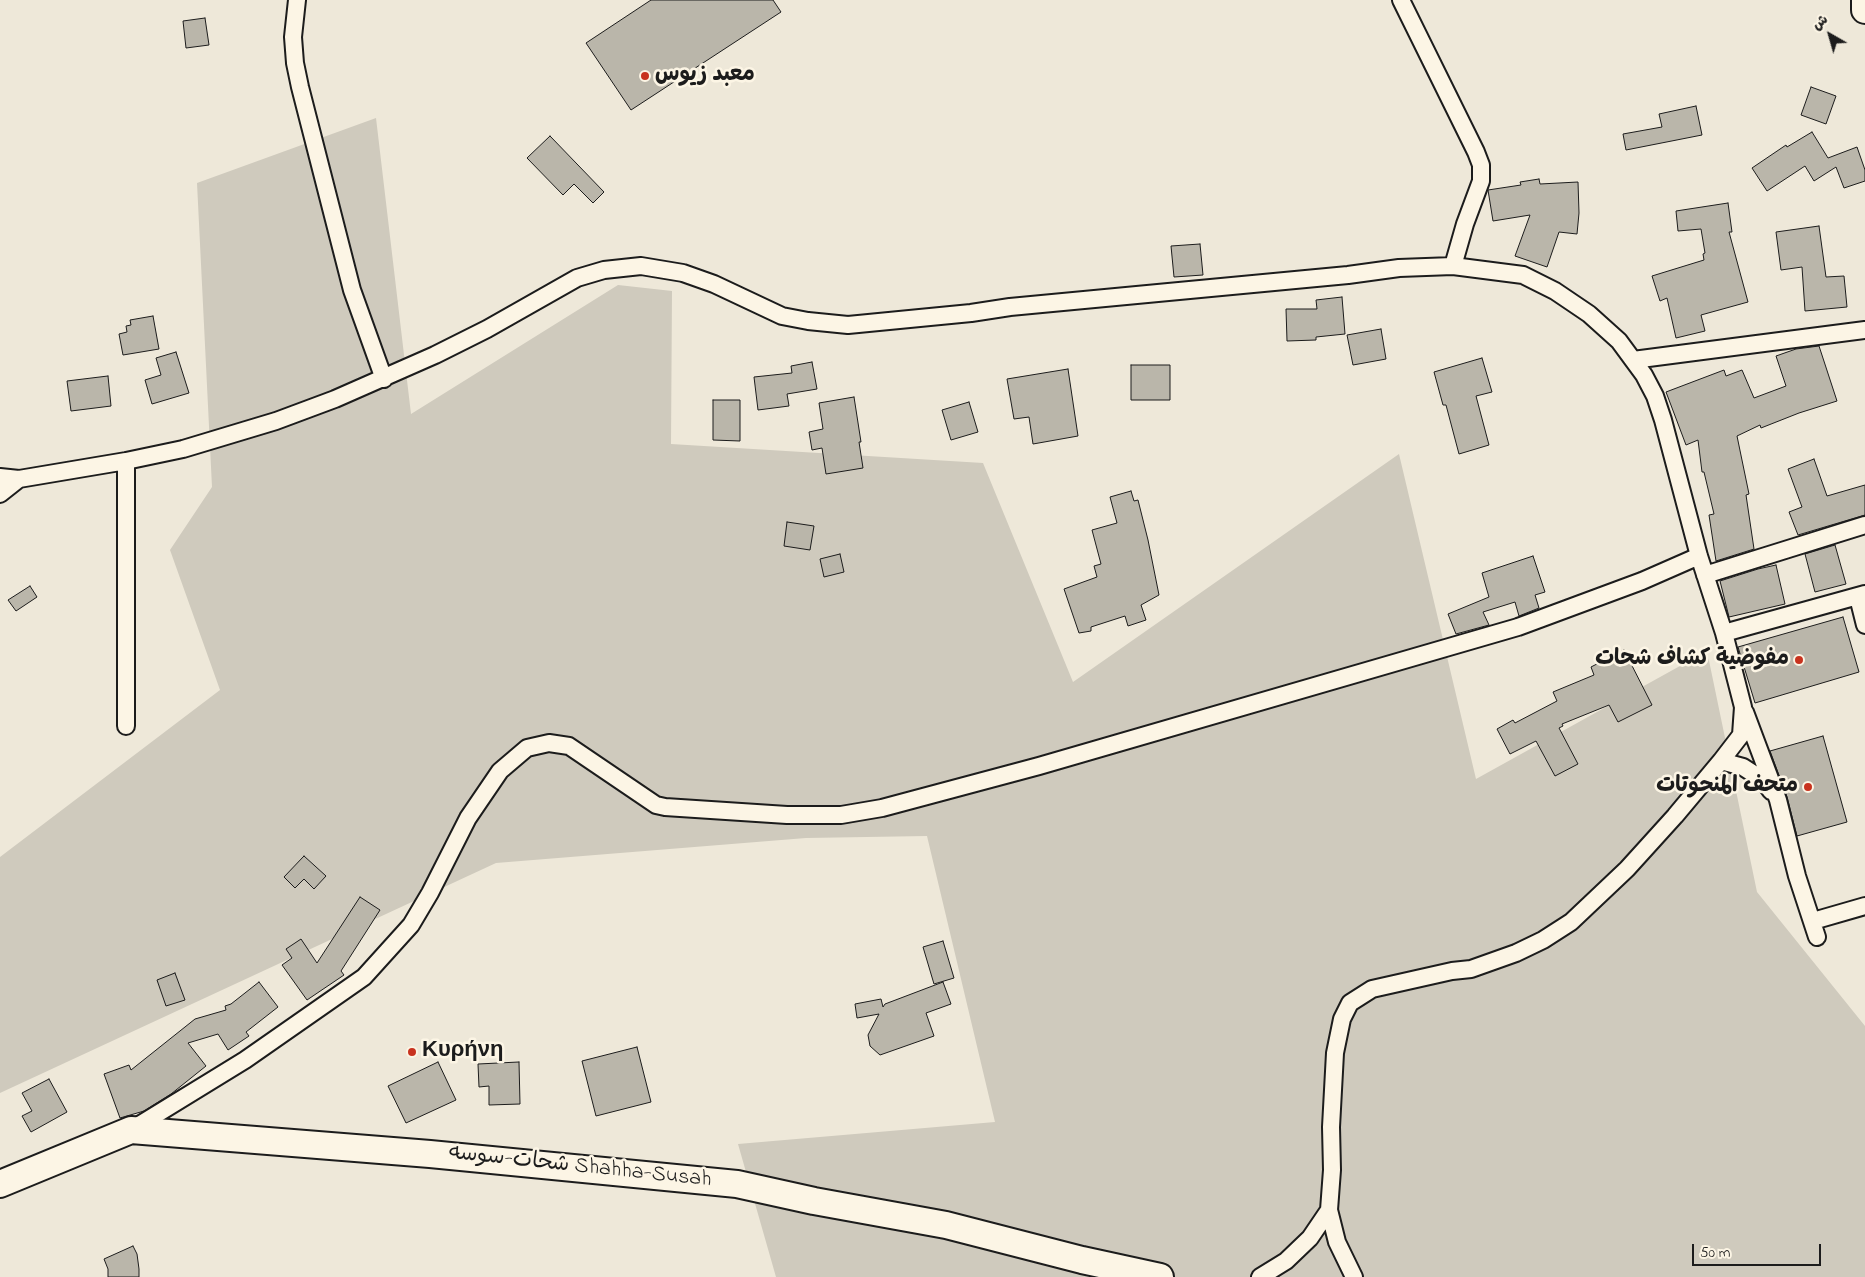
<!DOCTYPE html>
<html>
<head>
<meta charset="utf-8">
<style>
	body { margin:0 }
	#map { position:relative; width:1865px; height:1277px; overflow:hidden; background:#eee8d9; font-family:"Indie Flower","Playpen Sans Arabic",sans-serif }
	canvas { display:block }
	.north { position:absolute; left:1805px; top:10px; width:50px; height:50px; -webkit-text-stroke:4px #fcf5e5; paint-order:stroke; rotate:322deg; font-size:14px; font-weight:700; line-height:20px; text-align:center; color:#1c1c1c }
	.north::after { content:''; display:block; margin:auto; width:18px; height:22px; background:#1c1c1c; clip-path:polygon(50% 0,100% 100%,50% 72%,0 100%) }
	.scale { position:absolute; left:1692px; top:1244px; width:129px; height:22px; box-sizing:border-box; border:2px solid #1c1c1c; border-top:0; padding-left:6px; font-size:15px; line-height:18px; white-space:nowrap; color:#1c1c1c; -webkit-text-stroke:4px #fcf5e5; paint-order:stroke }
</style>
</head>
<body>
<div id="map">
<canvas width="1865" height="1277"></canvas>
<div class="north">ش</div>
<div class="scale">50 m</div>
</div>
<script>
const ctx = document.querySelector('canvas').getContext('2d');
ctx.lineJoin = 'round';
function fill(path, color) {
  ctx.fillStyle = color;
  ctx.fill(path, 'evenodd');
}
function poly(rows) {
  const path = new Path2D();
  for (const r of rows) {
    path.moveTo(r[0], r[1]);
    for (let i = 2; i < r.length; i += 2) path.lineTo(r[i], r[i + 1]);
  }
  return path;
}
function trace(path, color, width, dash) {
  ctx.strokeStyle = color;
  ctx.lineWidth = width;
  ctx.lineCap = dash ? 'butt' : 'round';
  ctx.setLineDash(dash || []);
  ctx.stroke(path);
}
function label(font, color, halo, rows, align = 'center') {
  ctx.font = font + ' "Indie Flower","Playpen Sans Arabic",sans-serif';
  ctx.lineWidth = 5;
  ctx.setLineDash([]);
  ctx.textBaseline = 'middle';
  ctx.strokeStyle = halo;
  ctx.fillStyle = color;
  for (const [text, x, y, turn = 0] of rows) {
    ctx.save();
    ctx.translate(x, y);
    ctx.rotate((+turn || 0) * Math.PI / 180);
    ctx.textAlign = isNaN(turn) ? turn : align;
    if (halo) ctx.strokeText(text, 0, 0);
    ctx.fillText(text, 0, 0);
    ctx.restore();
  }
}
const green = poly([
	[376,118,411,414,618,285,672,291,671,444,983,463,1073,682,1399,454,1476,779,1707,651,1757,892,1865,1026,1865,1277,776,1277,738,1144,995,1122,927,836,806,838,496,863,0,1093,0,857,220,690,170,550,212,487,197,183]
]);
const building = poly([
	[651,0,773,0,781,12,631,110,586,43,651,0],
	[205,18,209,45,186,48,183,21,205,18],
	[1811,87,1836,96,1826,124,1801,115,1811,87],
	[1696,106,1702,135,1626,150,1623,134,1662,127,1659,114,1696,106],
	[1812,132,1828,158,1857,147,1865,170,1865,181,1844,188,1836,167,1814,181,1805,166,1767,191,1752,168,1786,145,1787,147,1812,132],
	[550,136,604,192,593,203,574,184,563,195,527,158,550,136],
	[1539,179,1540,184,1578,182,1579,213,1577,234,1559,232,1547,267,1515,256,1530,215,1493,221,1488,190,1521,185,1520,182,1539,179],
	[1728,203,1732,232,1729,232,1748,302,1701,315,1705,331,1676,338,1667,298,1660,301,1652,276,1704,260,1703,254,1705,253,1701,229,1678,231,1676,211,1728,203],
	[1819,226,1826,277,1844,276,1847,307,1805,311,1802,267,1781,270,1776,232,1819,226],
	[1200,244,1203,275,1174,277,1171,246,1200,244],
	[1342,297,1345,334,1316,337,1316,340,1287,341,1286,309,1317,309,1316,300,1342,297],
	[153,316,159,349,123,355,119,334,127,332,126,326,131,325,130,320,153,316],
	[1381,329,1386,359,1353,365,1347,335,1381,329],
	[1819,346,1837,401,1799,413,1761,428,1760,425,1737,436,1749,494,1746,495,1754,549,1716,561,1709,515,1714,514,1704,472,1702,472,1698,440,1686,445,1666,392,1724,370,1726,376,1742,370,1754,398,1786,386,1776,356,1796,349,1819,346],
	[176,352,189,393,152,404,145,380,161,375,156,358,176,352],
	[1482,358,1492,392,1476,396,1489,445,1459,454,1446,405,1443,405,1434,372,1482,358],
	[812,362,817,389,787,394,789,406,758,410,754,377,792,373,791,366,812,362],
	[1131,365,1170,365,1170,400,1131,400,1131,365],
	[1068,369,1078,436,1033,444,1029,417,1014,419,1007,379,1068,369],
	[108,376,111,406,71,411,67,381,108,376],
	[854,397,861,442,859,442,863,468,826,474,822,448,812,450,809,432,823,429,819,403,854,397],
	[713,400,740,400,740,441,713,440,713,400],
	[969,402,978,432,951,440,942,410,969,402],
	[1814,459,1827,496,1865,485,1865,515,1798,535,1789,512,1802,507,1788,469,1814,459],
	[1131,491,1134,501,1138,500,1148,540,1159,595,1141,605,1146,620,1128,626,1125,616,1091,627,1091,631,1079,633,1064,589,1097,577,1094,566,1101,564,1092,530,1117,523,1110,497,1131,491],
	[787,522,814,526,810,550,784,546,787,522],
	[1835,545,1846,584,1815,592,1805,554,1835,545],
	[840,554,844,572,824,577,820,559,840,554],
	[1533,556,1545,592,1535,595,1539,608,1519,616,1515,602,1483,612,1489,625,1456,634,1448,614,1489,597,1482,573,1533,556],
	[1776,565,1785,604,1729,617,1720,581,1758,569,1776,565],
	[30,586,37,597,16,611,8,600,30,586],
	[1843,617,1859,672,1755,703,1738,647,1843,617],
	[1624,650,1652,705,1618,722,1609,705,1562,724,1563,726,1559,728,1578,764,1555,776,1536,741,1510,754,1497,729,1513,720,1515,723,1557,701,1553,692,1594,675,1591,667,1624,650],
	[1823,736,1847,822,1797,836,1787,797,1770,751,1823,736],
	[304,856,326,876,314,889,304,879,295,888,284,877,304,856],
	[360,897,380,910,341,971,344,975,307,1000,282,965,292,958,286,949,301,939,317,963,360,897],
	[943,941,954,978,934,984,923,947,943,941],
	[175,973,185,1000,166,1006,157,980,175,973],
	[259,982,278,1007,246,1032,249,1036,228,1050,218,1034,188,1043,206,1066,171,1094,144,1111,120,1118,104,1074,129,1065,131,1070,195,1019,226,1010,225,1006,231,1004,259,982],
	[943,982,951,1004,926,1013,934,1036,880,1055,870,1046,868,1035,879,1014,857,1018,855,1004,881,999,883,1007,885,1004,943,982],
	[637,1047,651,1102,596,1116,582,1061,637,1047],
	[438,1062,456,1100,406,1123,388,1086,438,1062],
	[519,1062,520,1104,489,1105,489,1086,479,1087,478,1064,519,1062],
	[49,1079,67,1112,31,1132,22,1116,32,1111,22,1093,49,1079],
	[133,1246,137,1254,139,1269,139,1277,108,1277,108,1269,104,1259,133,1246]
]);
const street = poly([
	[297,0,293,37,295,63,300,87,352,290,384,379],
	[1401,0,1476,152,1481,165,1481,181,1465,224,1453,266],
	[1633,360,1865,330],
	[0,477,19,479,126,461,183,449,276,421,335,399,435,355,487,329,577,278,604,270,641,266,683,273,714,284,782,316,808,321,848,325,971,313,1010,307,1348,275,1399,268,1453,266,1523,275,1555,291,1589,314,1619,341,1644,375,1655,396,1663,420,1699,556,1724,633,1743,707,1741,735,1721,761,1675,816,1627,869,1571,922,1543,940,1516,953,1471,969,1452,971,1372,989,1350,1003,1342,1019,1335,1053,1331,1127,1332,1170,1329,1210,1337,1242,1354,1277],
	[0,494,19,479],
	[1705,575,1865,525],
	[1858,597,1865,625],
	[1724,633,1865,594],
	[1745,712,1778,800,1797,876,1817,937],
	[126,726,126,461],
	[1721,761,1743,767,1763,780,1771,791],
	[1813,921,1865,906],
	[131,1130,245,1060,364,977,411,925,430,893,468,818,500,771,527,748,549,743,569,746,656,805,665,807,787,815,841,815,882,808,1039,766,1518,627,1642,581,1699,556],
	[1260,1277,1286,1261,1310,1238,1329,1210]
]);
const primary = poly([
	[1865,0,1865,10],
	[0,1184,131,1130,430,1154,737,1184,814,1201,946,1225,1082,1260,1160,1277]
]);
const markers = [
	[645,76,5,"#c8321e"],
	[1799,660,5,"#c8321e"],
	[1808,787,5,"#c8321e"],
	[412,1052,5,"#c8321e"]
];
const poiNames = [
	["معبد زيوس",655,76],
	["مفوضية كشاف شحات",1789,660,"right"],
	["متحف المنحوتات",1798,787,"right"],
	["Κυρήνη",422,1052]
];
const streetNames = [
	["شحات-سوسه Shahha-Susah",580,1168,6]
];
fill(green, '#cfcabd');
fill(building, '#bab6aa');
trace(building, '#1c1c1c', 1);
trace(street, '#1c1c1c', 20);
trace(primary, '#1c1c1c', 30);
trace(street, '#fcf5e5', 16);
trace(primary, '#fcf5e5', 26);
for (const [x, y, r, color] of markers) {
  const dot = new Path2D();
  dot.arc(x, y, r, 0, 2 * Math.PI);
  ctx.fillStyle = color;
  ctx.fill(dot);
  trace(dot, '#fcf5e5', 2);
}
label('bold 22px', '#1c1c1c', '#fcf5e5', poiNames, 'left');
label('22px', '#1c1c1c', '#fcf5e5', streetNames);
</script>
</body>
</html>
